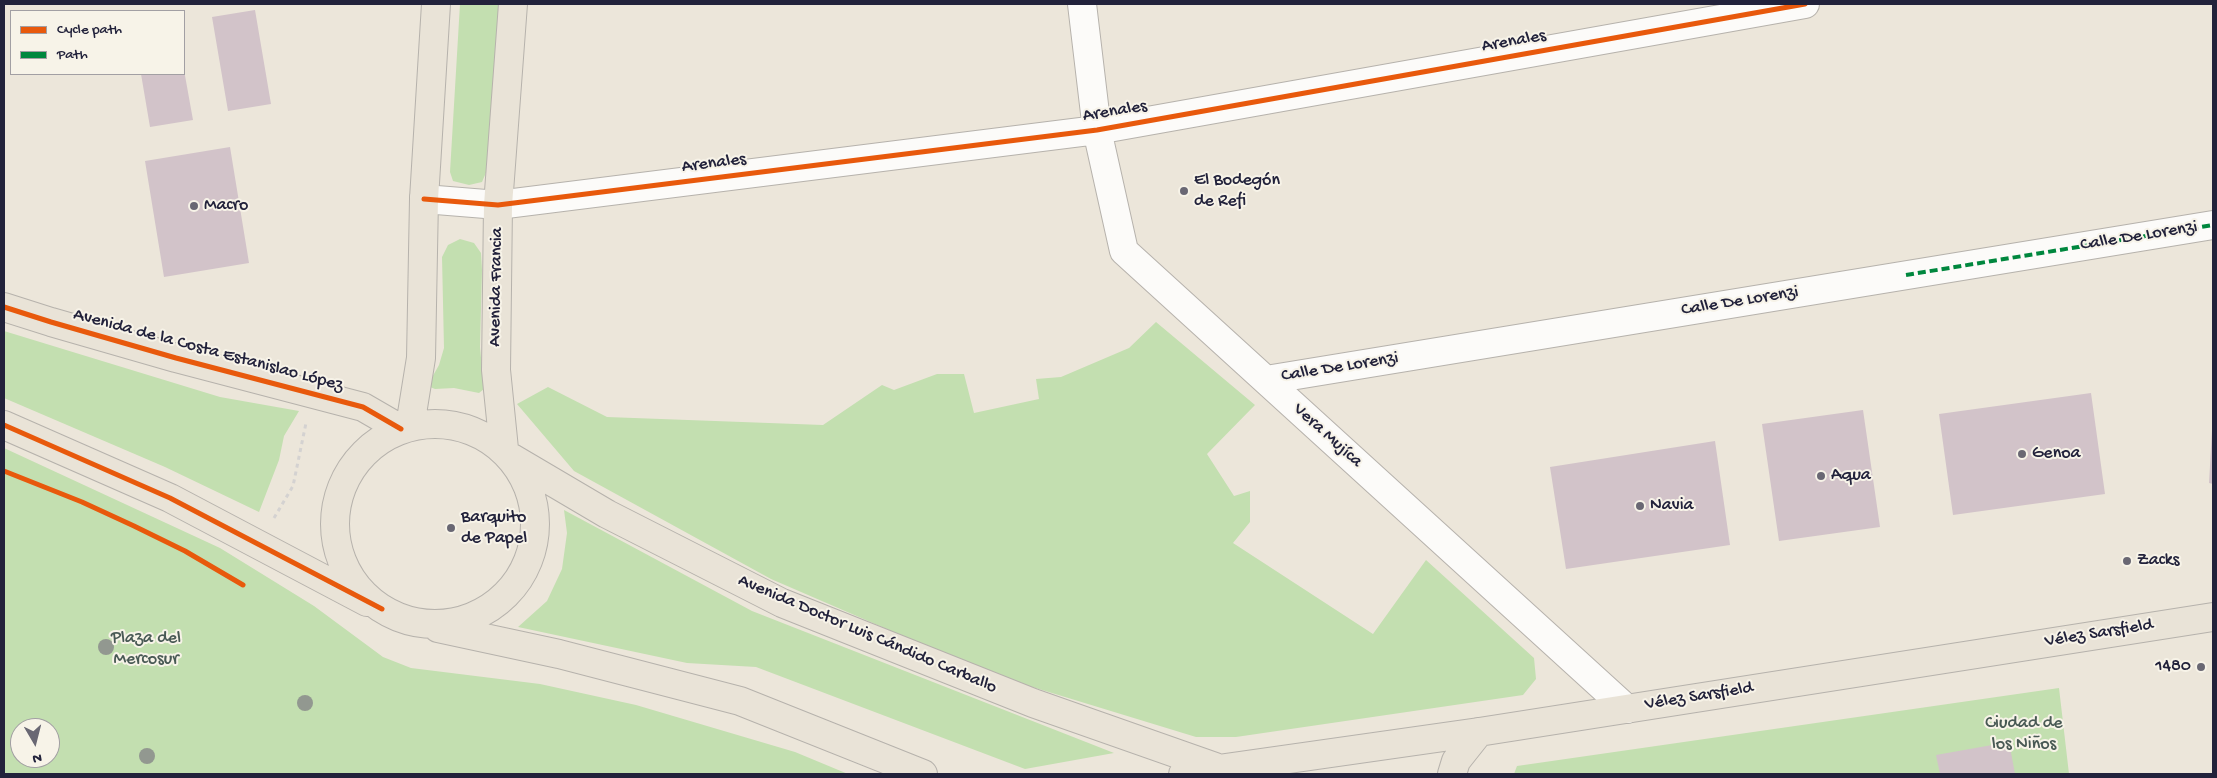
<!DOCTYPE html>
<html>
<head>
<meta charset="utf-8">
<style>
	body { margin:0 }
	#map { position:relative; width:2217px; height:778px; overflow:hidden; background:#ece6da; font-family:"Gochi Hand",sans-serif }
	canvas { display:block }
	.frame { position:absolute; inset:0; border:5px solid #22223b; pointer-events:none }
	.legend { position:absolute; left:10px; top:10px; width:175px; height:65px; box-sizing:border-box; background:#f7f3e8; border:1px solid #a29fa3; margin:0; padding:6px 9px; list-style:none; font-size:15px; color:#22223b }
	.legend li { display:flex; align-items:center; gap:10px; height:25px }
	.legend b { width:25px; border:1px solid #a29fa3 }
	.north { position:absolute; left:10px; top:718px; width:50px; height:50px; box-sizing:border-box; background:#f7f3e8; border:1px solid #a29fa3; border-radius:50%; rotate:172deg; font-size:14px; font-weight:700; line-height:20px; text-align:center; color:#22223b }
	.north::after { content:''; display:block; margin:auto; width:18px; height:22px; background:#696773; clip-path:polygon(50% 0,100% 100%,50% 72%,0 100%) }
</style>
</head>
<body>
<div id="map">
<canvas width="2217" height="778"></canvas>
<div class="frame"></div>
<ul class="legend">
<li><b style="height:6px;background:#e8590c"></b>Cycle path</li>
<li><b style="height:6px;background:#00873e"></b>Path</li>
</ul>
<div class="north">N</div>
</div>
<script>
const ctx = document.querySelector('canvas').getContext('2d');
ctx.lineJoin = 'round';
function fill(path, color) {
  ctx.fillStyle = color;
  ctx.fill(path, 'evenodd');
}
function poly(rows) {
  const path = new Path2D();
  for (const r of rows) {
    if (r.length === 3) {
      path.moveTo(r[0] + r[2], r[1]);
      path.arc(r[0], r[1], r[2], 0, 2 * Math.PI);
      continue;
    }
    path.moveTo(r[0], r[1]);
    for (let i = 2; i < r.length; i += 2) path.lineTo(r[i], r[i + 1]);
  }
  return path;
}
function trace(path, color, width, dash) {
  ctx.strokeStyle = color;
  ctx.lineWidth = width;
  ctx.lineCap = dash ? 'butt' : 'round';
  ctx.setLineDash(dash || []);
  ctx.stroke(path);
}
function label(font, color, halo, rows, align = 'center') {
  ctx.font = font + ' "Gochi Hand",sans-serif';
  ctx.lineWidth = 4;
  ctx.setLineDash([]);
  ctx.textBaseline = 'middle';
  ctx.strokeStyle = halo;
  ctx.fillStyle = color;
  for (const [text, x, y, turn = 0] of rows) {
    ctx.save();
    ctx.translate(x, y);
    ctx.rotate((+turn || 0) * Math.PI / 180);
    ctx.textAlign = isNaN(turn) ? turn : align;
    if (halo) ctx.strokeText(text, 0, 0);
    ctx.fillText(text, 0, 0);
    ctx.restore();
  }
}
const green = poly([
	[460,4,499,4,488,168,482,182,469,185,453,181,450,172],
	[460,239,474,243,481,253,482,270,480,347,484,389,479,393,454,388,435,389,430,387,430,381,439,365,444,348,442,257,448,245],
	[1156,322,1255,405,1207,454,1234,496,1250,491,1250,522,1233,543,1373,634,1426,560,1534,658,1536,679,1523,695,1236,737,1196,737,993,675,771,579,574,471,517,404,548,387,607,417,823,425,882,385,894,390,937,374,964,374,974,413,1039,399,1036,379,1061,377,1129,348],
	[4,331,220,397,299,411,284,436,279,460,259,512,165,467,4,398],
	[4,448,220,548,314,606,383,657,411,668,540,684,636,705,795,752,848,774,4,774],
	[20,728,50,728,50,758,20,758],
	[564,510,752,611,1114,753,1025,769,756,667,687,663,518,627,547,601,562,569,567,533],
	[2059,688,2069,774,1514,774,1517,766]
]);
const building = poly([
	[255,10,271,104,228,111,212,17],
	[184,70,193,120,150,127,141,74,184,74],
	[230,147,249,263,164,277,145,161],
	[2091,393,2105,494,1953,515,1939,414],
	[1863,410,1880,527,1779,541,1762,424],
	[2212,430,2213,430,2213,484,2209,483],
	[1715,441,1730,545,1566,569,1550,467],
	[2009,742,2015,774,1940,774,1936,755]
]);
const path = poly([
	[274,518,293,486,306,423]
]);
const minor = poly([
	[1082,4,1097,130,1124,251,1627,709],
	[424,199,498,205,1097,130,1805,4],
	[1266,380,2213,225]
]);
const major = poly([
	[4,307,51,322,176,358,363,407,401,429],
	[435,524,100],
	[4,425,170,498,367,602],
	[410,426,421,358,424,199,436,4],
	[504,449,496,370,498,205,513,4],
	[512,458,607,514,782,603,1033,703,1215,767],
	[438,628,559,654,740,701,923,774],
	[1183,774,1479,732,2213,617],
	[1452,774,1456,761,1479,732]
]);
const quiet = poly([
	[1906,275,2213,225]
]);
const cycleway = poly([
	[424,199,498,205,1097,130,1805,4],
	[4,307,51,322,176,358,363,407,401,429],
	[4,425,170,498,382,609],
	[4,471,82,502,134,526,185,551,243,585]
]);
const trees = [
	[106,647],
	[305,703],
	[147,756]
];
const markers = [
	[1184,191,5,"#696773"],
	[194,206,5,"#696773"],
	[2022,454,5,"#696773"],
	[1821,476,5,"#696773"],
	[1640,506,5,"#696773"],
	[451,528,5,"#696773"],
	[2127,561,5,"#696773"],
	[2201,667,5,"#696773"]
];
const streetNames = [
	["Arenales",1514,42,-10],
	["Arenales",1115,112,-9],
	["Arenales",714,164,-7],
	["Calle De Lorenzi",2139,237,-9],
	["Avenida Francia",497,287,-89],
	["Calle De Lorenzi",1740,302,-9],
	["Avenida de la Costa Estanislao López",208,351,15],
	["Calle De Lorenzi",1340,368,-9],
	["Vera Mujíca",1327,436,42],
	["Vélez Sarsfield",2099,634,-9],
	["Avenida Doctor Luis Cándido Carballo",867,635,23],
	["Vélez Sarsfield",1699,697,-9]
];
const poiNames = [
	["El Bodegón",1194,181],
	["de Refi",1194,202],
	["Macro",204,206],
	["Genoa",2032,454],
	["Aqua",1831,476],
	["Navia",1650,506],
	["Barquito",461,518],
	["de Papel",461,539],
	["Zacks",2137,561],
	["1480",2191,667,"right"]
];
const parkNames = [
	["Plaza del",146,639],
	["Mercosur",146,660],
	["Ciudad de",2024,724],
	["los Niños",2024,745]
];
fill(green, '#c3dfb0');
fill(building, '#d2c3c9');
trace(minor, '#b6b2ac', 30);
trace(major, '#b6b2ac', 30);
trace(path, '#d4d2d1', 3, [4, 4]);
trace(minor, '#fcfbf9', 28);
trace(major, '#e9e3d7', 28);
trace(quiet, '#00873e', 4, [8, 4]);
trace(cycleway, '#e8590c', 5);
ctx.fillStyle = '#929890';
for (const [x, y] of trees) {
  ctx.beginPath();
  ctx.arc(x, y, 8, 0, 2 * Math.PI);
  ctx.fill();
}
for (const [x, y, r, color] of markers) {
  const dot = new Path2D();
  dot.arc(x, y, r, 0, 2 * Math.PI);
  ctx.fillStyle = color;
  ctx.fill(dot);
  trace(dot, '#f7f3e8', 2);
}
label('18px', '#22223b', '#f7f3e8', streetNames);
label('18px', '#22223b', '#f7f3e8', poiNames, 'left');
label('18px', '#485954', '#f7f3e8', parkNames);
</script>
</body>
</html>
